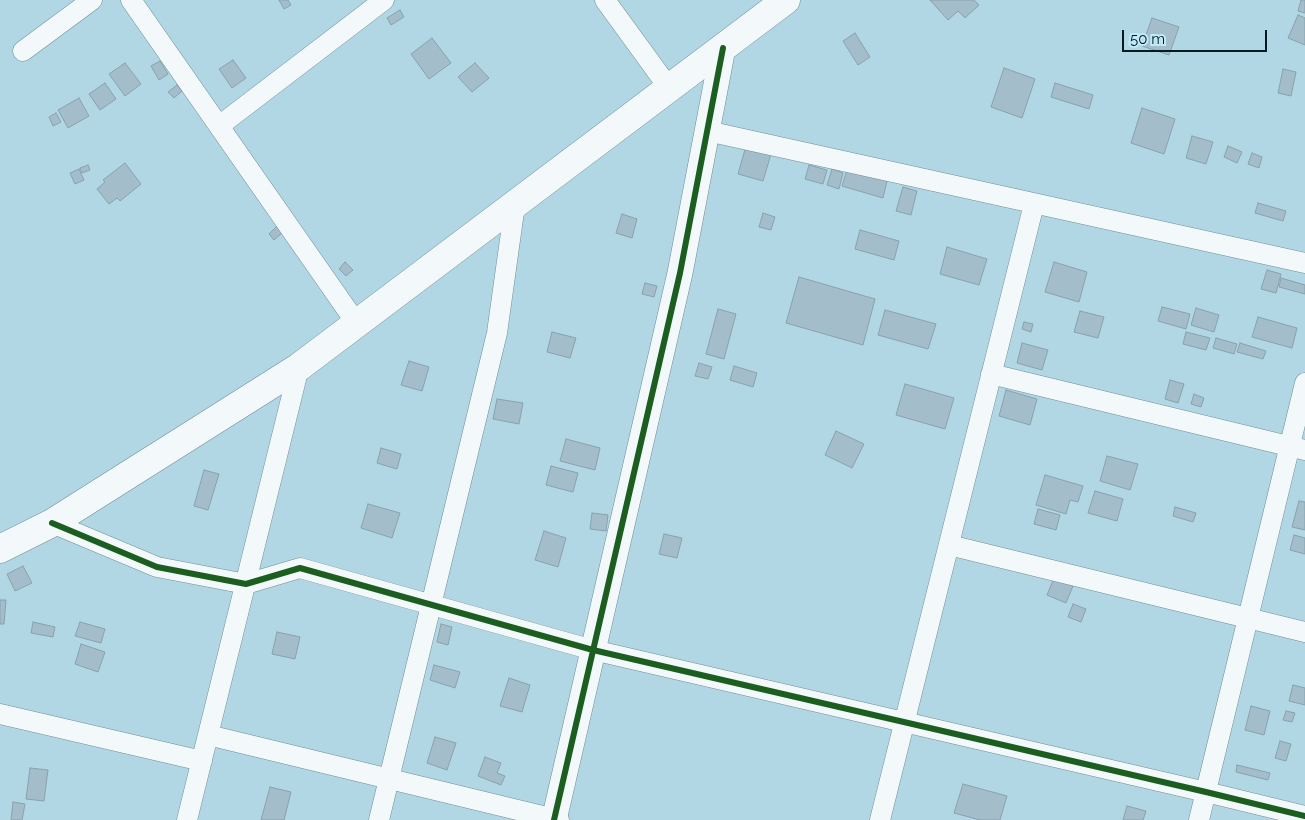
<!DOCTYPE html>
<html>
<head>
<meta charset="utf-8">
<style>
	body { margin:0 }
	#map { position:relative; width:1305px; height:820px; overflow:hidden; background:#b2d7e4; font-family:Raleway,sans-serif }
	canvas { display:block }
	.scale { position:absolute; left:1122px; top:30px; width:145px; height:22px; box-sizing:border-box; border:2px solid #001a23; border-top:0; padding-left:6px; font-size:15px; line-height:18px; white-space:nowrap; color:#001a23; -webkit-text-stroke:4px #c1eaf9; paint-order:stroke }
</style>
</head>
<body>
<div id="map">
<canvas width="1305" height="820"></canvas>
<div class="scale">50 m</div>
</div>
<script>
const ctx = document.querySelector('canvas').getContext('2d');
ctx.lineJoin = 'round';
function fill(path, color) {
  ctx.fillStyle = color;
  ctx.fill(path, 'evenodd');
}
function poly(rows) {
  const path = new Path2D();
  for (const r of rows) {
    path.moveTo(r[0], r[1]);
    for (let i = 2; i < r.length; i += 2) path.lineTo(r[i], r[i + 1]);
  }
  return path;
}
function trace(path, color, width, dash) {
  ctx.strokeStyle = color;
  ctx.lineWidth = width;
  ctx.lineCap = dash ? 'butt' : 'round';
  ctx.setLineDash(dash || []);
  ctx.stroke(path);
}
const building = poly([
	[279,0,288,0,291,5,284,9,279,0],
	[930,0,974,0,979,5,965,18,958,11,948,20,930,0],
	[1301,0,1305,0,1305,13,1298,11,1301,0],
	[400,10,404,17,391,25,387,18,400,10],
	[1298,15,1305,18,1305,45,1288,38,1298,15],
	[1152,18,1179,27,1169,55,1142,46,1152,18],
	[855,33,870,57,858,65,843,41,855,33],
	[432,38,451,63,429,79,411,54,432,38],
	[233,60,246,78,232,88,219,69,233,60],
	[160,61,168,74,159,80,151,66,160,61],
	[125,63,141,84,125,96,109,74,125,63],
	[475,63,489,78,472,92,458,77,475,63],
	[1004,68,1035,79,1022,118,991,107,1004,68],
	[1283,69,1296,72,1291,96,1278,93,1283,69],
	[105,83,116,99,100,110,89,94,105,83],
	[1055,83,1093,95,1089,109,1051,97,1055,83],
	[177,85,182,91,174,98,168,92,177,85],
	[79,98,89,116,68,128,58,110,79,98],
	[1142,108,1175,119,1164,154,1131,143,1142,108],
	[56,113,61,122,53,126,49,117,56,113],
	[1192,136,1213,142,1206,164,1186,158,1192,136],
	[746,146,771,154,763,181,738,174,746,146],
	[1228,146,1242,152,1237,163,1224,157,1228,146],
	[1252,153,1262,157,1259,168,1248,164,1252,153],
	[125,163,141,184,120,201,117,198,109,204,97,189,105,182,103,180,125,163],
	[88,165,90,170,82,173,80,168,88,165],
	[809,165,827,170,823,184,805,179,809,165],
	[79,169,84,180,75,184,70,173,79,169],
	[832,169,843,173,839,189,827,185,832,169],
	[847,170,887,181,883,198,842,186,847,170],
	[903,187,917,191,911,215,896,211,903,187],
	[1258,203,1286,211,1283,221,1255,213,1258,203],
	[763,213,775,217,771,230,759,227,763,213],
	[622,214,637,219,632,238,616,233,622,214],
	[277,226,283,232,274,240,269,234,277,226],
	[860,230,899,241,894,260,855,249,860,230],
	[947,247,987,259,979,285,940,274,947,247],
	[345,262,353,270,346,276,339,269,345,262],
	[1054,262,1087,272,1079,302,1045,292,1054,262],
	[1267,270,1281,274,1276,293,1261,289,1267,270],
	[799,277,875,299,863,345,786,323,799,277],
	[1281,278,1305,285,1305,294,1279,287,1281,278],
	[645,283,657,286,654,297,642,294,645,283],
	[1162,307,1190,314,1186,329,1158,321,1162,307],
	[1196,308,1219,315,1214,332,1191,325,1196,308],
	[718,309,736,314,724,359,706,354,718,309],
	[885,310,936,324,928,349,878,335,885,310],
	[1080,311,1104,317,1098,338,1074,332,1080,311],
	[1258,317,1297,328,1292,348,1252,337,1258,317],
	[1024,322,1033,324,1031,332,1022,329,1024,322],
	[552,332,576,338,570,358,547,352,552,332],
	[1186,332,1210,338,1206,350,1183,344,1186,332],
	[1216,338,1237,344,1234,354,1213,348,1216,338],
	[1022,343,1048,350,1042,370,1017,363,1022,343],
	[1240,343,1266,351,1263,359,1237,352,1240,343],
	[409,361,429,367,422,391,401,385,409,361],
	[699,363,712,367,708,379,695,376,699,363],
	[734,366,757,373,753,387,730,380,734,366],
	[1170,380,1184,384,1178,403,1165,399,1170,380],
	[905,384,954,398,945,429,896,415,905,384],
	[1006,390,1037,399,1030,425,999,416,1006,390],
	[1194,394,1204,398,1201,407,1191,404,1194,394],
	[497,399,523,403,519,424,493,419,497,399],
	[836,431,864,444,852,468,825,455,836,431],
	[566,439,600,448,595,470,560,461,566,439],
	[381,448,401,454,397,469,377,463,381,448],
	[1107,456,1138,464,1130,490,1100,481,1107,456],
	[551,466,578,473,573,492,546,485,551,466],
	[204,470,219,474,208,510,194,506,204,470],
	[1045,475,1083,486,1078,502,1070,500,1066,514,1036,505,1045,475],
	[1095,491,1123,499,1117,521,1088,513,1095,491],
	[1299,501,1305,502,1305,530,1292,527,1299,501],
	[368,504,400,513,392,538,361,528,368,504],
	[1175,507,1196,513,1193,522,1173,516,1175,507],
	[1038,509,1060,515,1056,530,1034,524,1038,509],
	[592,513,608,515,606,531,590,529,592,513],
	[544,531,566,538,558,567,535,560,544,531],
	[664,534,682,538,677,558,659,554,664,534],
	[1294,535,1305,538,1305,554,1290,550,1294,535],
	[23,566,32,583,15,591,7,574,23,566],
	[1054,578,1073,586,1066,603,1047,595,1054,578],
	[0,600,6,600,4,624,0,624,0,600],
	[1073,604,1086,609,1081,622,1068,617,1073,604],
	[33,622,55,627,53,637,31,633,33,622],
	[80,622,105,629,101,643,75,636,80,622],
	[441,624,452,627,448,645,437,642,441,624],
	[277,632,300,637,295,659,272,654,277,632],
	[81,644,105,652,98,672,75,664,81,644],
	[434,665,460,672,455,688,430,680,434,665],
	[509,678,530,685,522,712,500,706,509,678],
	[1293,685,1305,688,1305,705,1289,701,1293,685],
	[1251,706,1270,711,1264,735,1245,730,1251,706],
	[1286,711,1295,713,1292,722,1283,720,1286,711],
	[435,737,456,743,447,770,427,763,435,737],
	[1280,741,1291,744,1286,761,1275,758,1280,741],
	[485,757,501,763,497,773,505,776,501,785,478,776,485,757],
	[1237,765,1270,773,1268,780,1236,772,1237,765],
	[30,768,48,770,44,801,26,799,30,768],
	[963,784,1007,796,1000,820,980,820,954,813,963,784],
	[270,787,291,792,284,820,261,820,270,787],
	[13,802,25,804,22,820,11,820,13,802],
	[1127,806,1146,811,1143,820,1123,820,1127,806]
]);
const minor = poly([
	[131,0,357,324],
	[605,0,669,88],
	[23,51,92,0],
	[219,126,384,0],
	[707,131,1305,263],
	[991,374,1305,450],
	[52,523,157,567,246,584,300,568,593,650,1206,792,1305,816],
	[949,545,1305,632],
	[0,714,202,761],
	[208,735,559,820],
	[187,820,299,367],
	[379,820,497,333,515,204],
	[880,820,1034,204],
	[1199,820,1305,383]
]);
const tertiary = poly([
	[554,820,680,273,723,48]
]);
const primary = poly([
	[0,549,52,523,299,367,786,0]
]);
const cycleway = poly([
	[52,523,157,567,246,584,300,568,593,650,1206,792,1305,816],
	[554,820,680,273,723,48]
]);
fill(building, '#a3beca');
trace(building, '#87a1ae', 1);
trace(minor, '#6f8d98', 21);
trace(tertiary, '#6f8d98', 26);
trace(primary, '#6f8d98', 29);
trace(minor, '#f3f9fb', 20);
trace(tertiary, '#f3f9fb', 25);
trace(primary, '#f3f9fb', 28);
trace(cycleway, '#1b5e20', 6);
</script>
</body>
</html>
